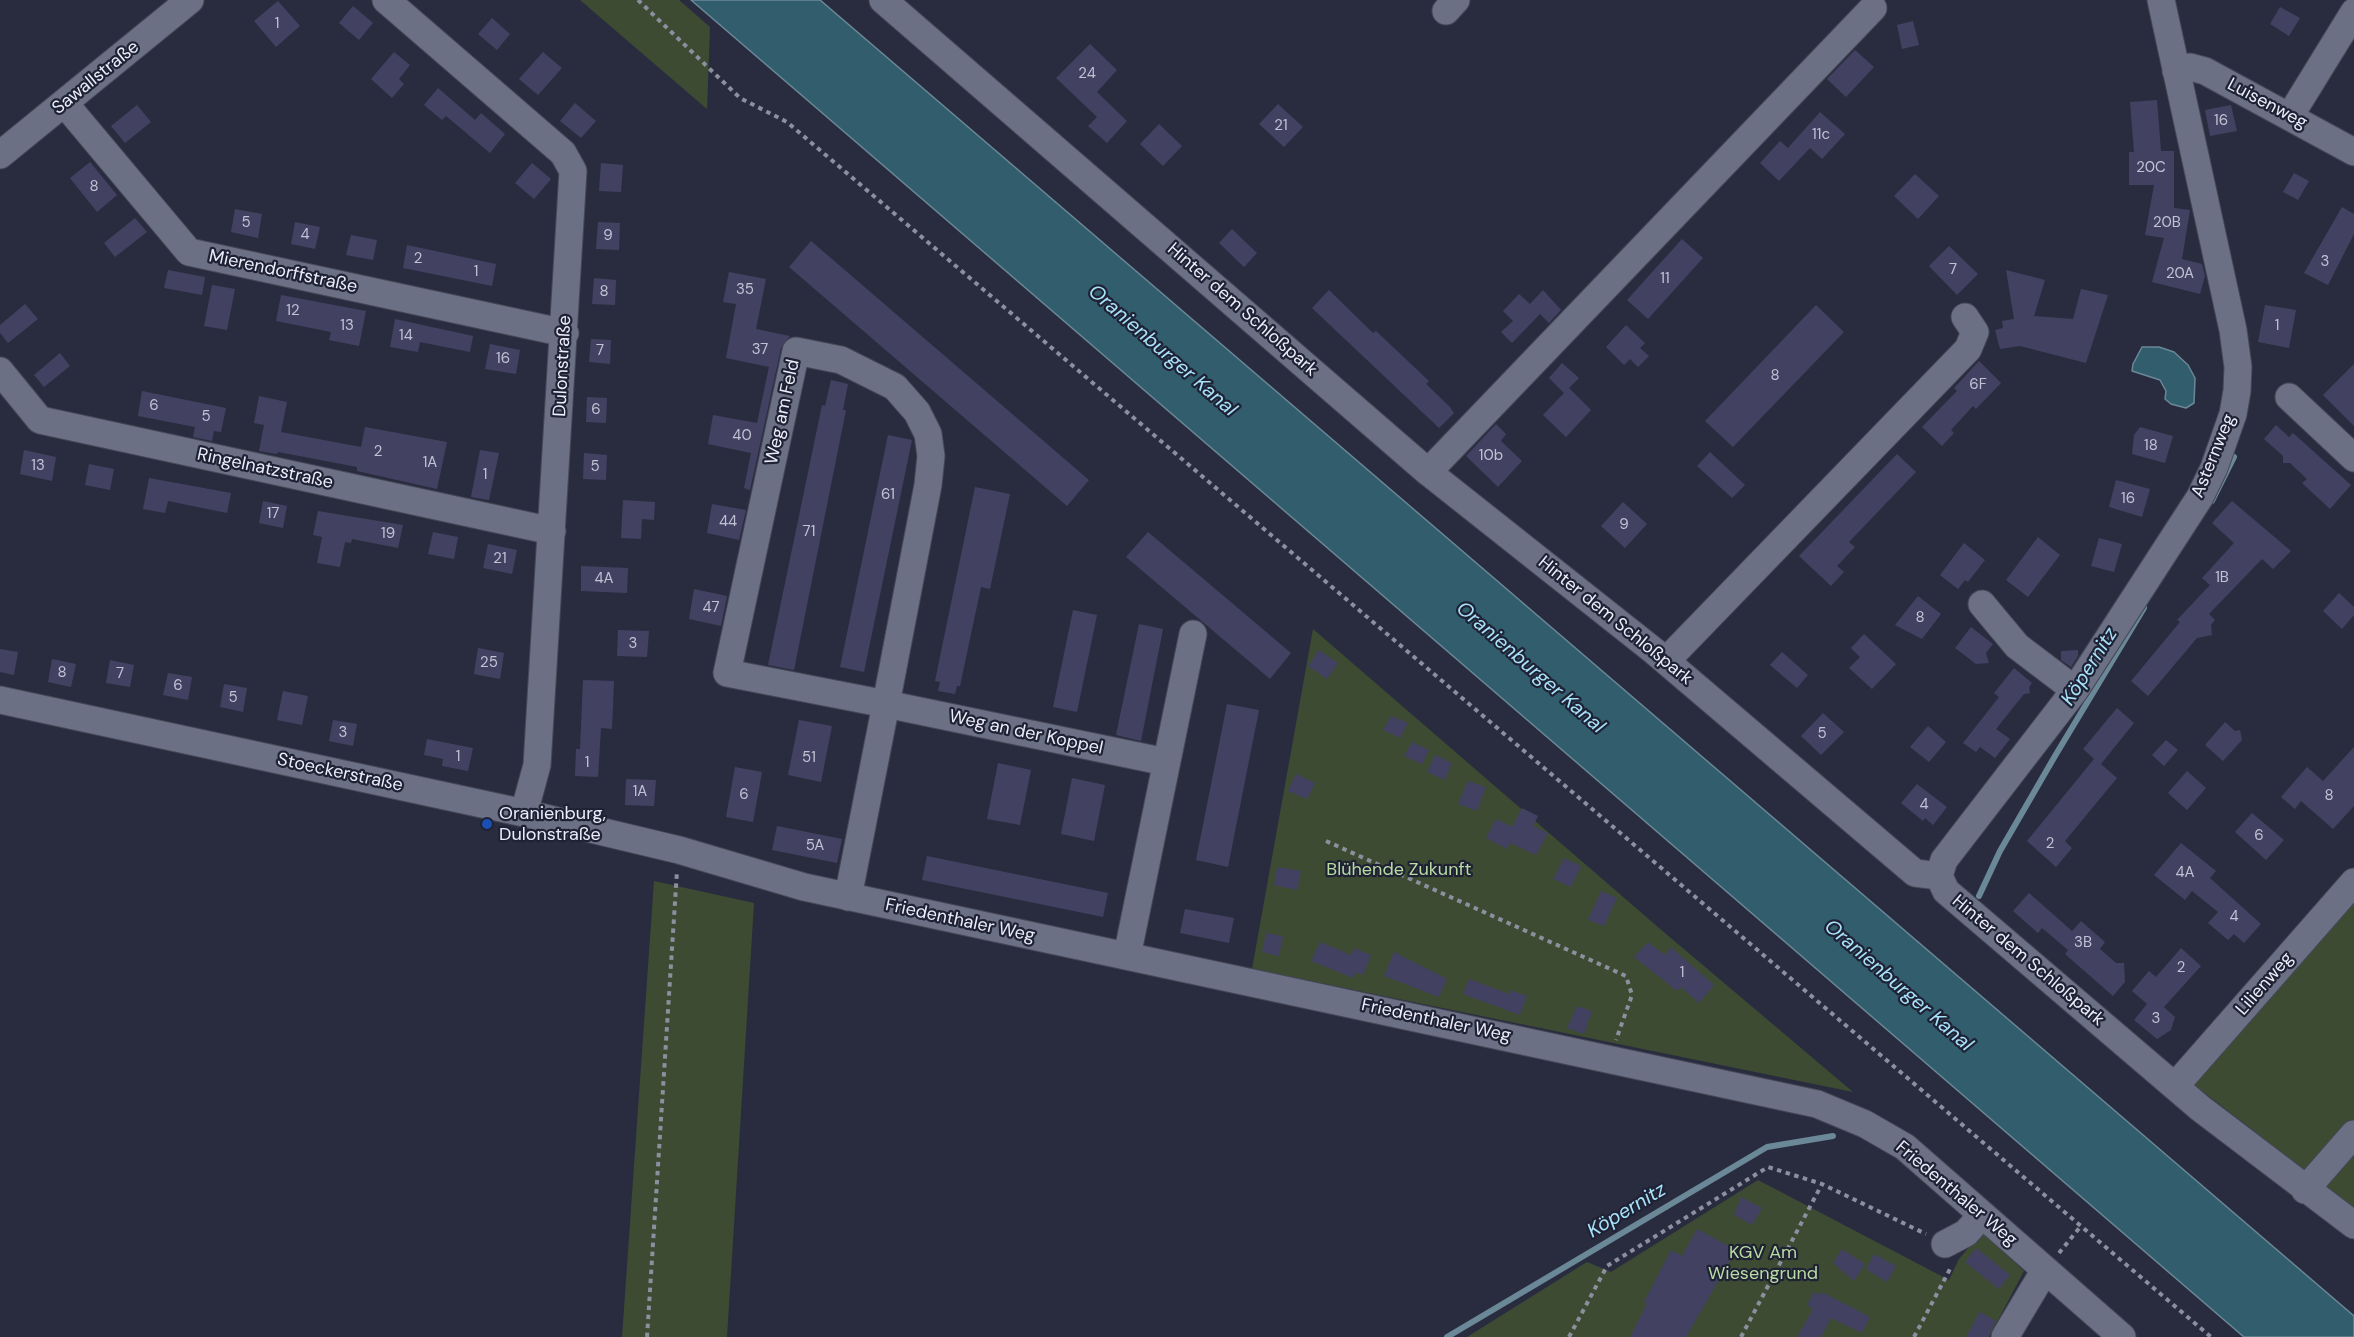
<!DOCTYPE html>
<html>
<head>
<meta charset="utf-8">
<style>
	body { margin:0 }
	canvas { display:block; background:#292c3e }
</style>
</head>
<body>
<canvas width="2354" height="1337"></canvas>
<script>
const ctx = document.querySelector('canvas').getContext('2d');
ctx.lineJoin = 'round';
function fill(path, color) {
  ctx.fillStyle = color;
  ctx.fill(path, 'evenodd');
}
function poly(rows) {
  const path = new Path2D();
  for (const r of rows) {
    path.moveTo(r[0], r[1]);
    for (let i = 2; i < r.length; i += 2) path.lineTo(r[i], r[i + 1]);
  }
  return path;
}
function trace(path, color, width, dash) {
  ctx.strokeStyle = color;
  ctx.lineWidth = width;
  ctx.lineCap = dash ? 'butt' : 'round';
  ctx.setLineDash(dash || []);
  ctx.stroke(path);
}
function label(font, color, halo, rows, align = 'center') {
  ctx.font = font + ' "DM Sans",sans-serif';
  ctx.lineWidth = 4.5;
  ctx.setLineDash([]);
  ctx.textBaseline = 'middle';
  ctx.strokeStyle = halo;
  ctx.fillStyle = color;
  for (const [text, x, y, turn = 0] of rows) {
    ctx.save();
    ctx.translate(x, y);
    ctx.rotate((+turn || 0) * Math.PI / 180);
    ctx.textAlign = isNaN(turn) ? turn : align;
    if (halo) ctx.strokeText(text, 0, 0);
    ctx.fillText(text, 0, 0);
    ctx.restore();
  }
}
const green = poly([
	[580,0,679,0,710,27,707,109],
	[1313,629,1659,928,1853,1092,1252,969],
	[654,881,754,903,727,1337,622,1337],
	[2354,884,2354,1208,2184,1077],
	[1758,1180,1949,1280,1959,1259,1982,1232,2024,1271,1989,1337,1467,1337,1587,1262,1611,1272]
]);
const water = poly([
	[691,0,820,0,2354,1316,2354,1337,2244,1337,691,0],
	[2142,347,2159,347,2174,352,2188,365,2195,378,2194,403,2186,408,2171,404,2165,399,2166,391,2160,380,2132,371,2133,364,2142,347]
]);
const stream = poly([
	[2212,501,2234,457],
	[1979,896,2000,851,2055,756,2144,608],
	[1447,1337,1767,1147,1833,1136]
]);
const building = poly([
	[278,1,300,26,276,47,254,21],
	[353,6,373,23,359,40,339,23],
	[2280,7,2300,18,2289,36,2270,24],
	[492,18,510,34,497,50,478,34],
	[1913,21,1919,45,1902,49,1897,25],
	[1090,44,1117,70,1097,92,1127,121,1107,143,1088,126,1097,117,1056,78],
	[1855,50,1874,67,1846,97,1827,79],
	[394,52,410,65,399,79,404,84,392,98,371,79],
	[543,52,562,68,538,95,519,79],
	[438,88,475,120,481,113,505,134,490,153,446,116,442,120,424,105],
	[2157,100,2161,151,2174,151,2174,208,2190,210,2182,259,2202,264,2205,276,2200,294,2152,282,2164,238,2145,235,2154,185,2129,185,2129,152,2134,152,2130,102],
	[575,103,596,121,581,138,560,121],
	[1278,104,1303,127,1284,147,1259,124],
	[137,105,151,122,125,143,111,126],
	[2231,105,2237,131,2210,136,2205,110],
	[1820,112,1845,134,1822,159,1810,148,1779,181,1760,163,1780,141,1788,148],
	[1159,124,1182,146,1163,166,1140,144],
	[90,162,117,195,97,212,70,178],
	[532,163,551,179,534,199,515,183],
	[601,163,623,165,621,192,599,191],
	[2294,173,2309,181,2298,200,2283,192],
	[1915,174,1939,196,1918,219,1894,196],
	[2342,207,2354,214,2354,234,2328,285,2304,273],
	[235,209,262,214,258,238,231,232],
	[135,218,147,232,115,257,104,243],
	[295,222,320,227,315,249,291,244],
	[598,222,620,223,619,250,596,249],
	[1232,229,1257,253,1244,267,1219,243],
	[351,235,377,240,373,260,346,255],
	[1682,239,1703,258,1648,319,1627,300],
	[811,241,1089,480,1067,506,789,267],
	[407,245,496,264,492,286,403,268],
	[1949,246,1978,274,1957,295,1929,266],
	[168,270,205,277,202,295,164,288],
	[2006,270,2045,280,2034,316,2073,319,2081,289,2108,295,2086,363,2020,346,2000,349,1995,330,2003,328,2002,321,2014,319],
	[729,272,766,279,756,329,790,336,781,348,750,490,744,488,751,453,708,444,713,415,757,423,769,367,726,358,736,304,723,302],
	[594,278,616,280,615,305,592,304],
	[212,285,235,289,227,330,204,326],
	[1329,290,1373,333,1376,331,1429,381,1426,384,1449,406,1454,413,1439,428,1312,308],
	[1543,290,1561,310,1549,323,1540,314,1512,343,1501,332,1513,321,1503,311,1519,294,1530,304],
	[281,295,366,311,359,346,329,340,331,332,276,321],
	[25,304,38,319,8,343,0,333,0,325],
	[1816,305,1844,332,1733,447,1705,421],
	[2265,305,2296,310,2289,348,2258,342],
	[395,319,473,336,470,352,420,342,418,352,390,347],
	[1626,325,1645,343,1640,348,1649,356,1638,367,1630,359,1624,365,1606,347],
	[591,339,611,340,610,364,589,362],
	[490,344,520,350,516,374,485,369],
	[60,353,70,366,44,387,34,375],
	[1979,361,2001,383,1976,409,1973,406,1951,430,1954,433,1942,446,1922,427,1957,391,1954,388],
	[1562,363,1579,378,1569,388,1591,410,1566,437,1543,415,1564,393,1549,378],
	[2354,364,2354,426,2323,395],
	[831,380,848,384,843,410,846,410,794,670,768,665,822,405,825,406],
	[142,391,226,408,221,432,214,431,212,441,193,437,195,427,138,416],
	[259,396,287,402,281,432,361,447,365,427,447,442,437,489,357,471,357,467,278,452,277,454,259,451,264,425,254,423],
	[587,397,607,398,606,423,586,422],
	[1496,424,1506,434,1501,441,1522,461,1498,487,1466,456],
	[2276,425,2289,437,2293,433,2351,485,2330,509,2302,483,2307,479,2290,463,2283,463,2283,456,2264,439],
	[2140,427,2173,436,2165,463,2132,454,2134,435],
	[888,435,912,440,864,672,840,667],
	[24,450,56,457,52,481,20,474],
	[480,450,499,453,489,500,471,497],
	[1710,452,1745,485,1732,498,1697,466],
	[584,453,607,455,606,480,583,479],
	[1897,454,1916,472,1849,542,1855,547,1837,566,1844,572,1831,586,1799,556],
	[89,464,114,469,110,490,85,485],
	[149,478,231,493,227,513,168,501,165,513,143,509],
	[2116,480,2150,489,2142,517,2109,507],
	[975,487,1010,494,990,589,981,587,960,686,957,686,955,694,938,691,940,682,935,681],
	[623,500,655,502,654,520,642,519,641,539,621,538],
	[263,501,287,506,283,528,259,523],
	[2232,501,2291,551,2273,569,2262,559,2209,614,2215,620,2211,625,2212,635,2197,638,2148,696,2131,681,2180,622,2177,620,2210,585,2202,578,2234,543,2212,523],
	[1623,502,1647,524,1625,548,1601,526],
	[712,504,746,510,739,540,707,533],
	[318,511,403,525,398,548,352,539,351,543,345,542,340,567,317,563,322,537,313,535],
	[433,532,458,537,454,559,428,554],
	[1148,532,1291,653,1270,679,1126,557],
	[2038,537,2060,555,2028,597,2006,580],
	[2099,538,2122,544,2114,572,2091,566],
	[1964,543,1985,560,1968,582,1965,580,1958,589,1940,575],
	[488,544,517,550,512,574,483,568],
	[581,566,628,568,627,593,581,591],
	[694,589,727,596,721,626,689,619],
	[2339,593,2354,607,2354,615,2342,629,2323,611],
	[1918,596,1941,614,1922,639,1895,625],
	[1073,610,1097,615,1077,712,1053,707],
	[1139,624,1163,629,1141,741,1116,735],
	[1971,627,1993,644,1986,653,1989,663,1976,664,1955,648],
	[618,630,649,631,647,657,617,656],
	[1864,634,1896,664,1872,689,1849,668,1860,657,1851,648],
	[478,648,504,653,500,679,474,674],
	[0,649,18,652,14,675,0,672],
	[1319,650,1338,663,1327,679,1308,666],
	[2078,650,2078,656,2071,667,2061,660,2061,651],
	[1782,652,1808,675,1797,688,1770,665],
	[52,659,76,664,71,687,48,682],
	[110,660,134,665,130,687,106,683],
	[2014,668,2032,683,2029,687,2030,693,2024,694,1996,729,2010,739,1995,758,1980,747,1976,752,1963,743,1999,697,1994,693],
	[168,673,192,677,188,700,163,695],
	[583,680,614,681,612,729,601,728,598,777,575,776,576,749,580,749],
	[224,684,247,688,243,712,220,707],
	[283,691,308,696,302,725,277,720],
	[1227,704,1259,710,1228,867,1196,860],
	[2117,708,2134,723,2101,764,2117,778,2065,841,2072,848,2056,867,2027,841,2094,759,2083,749],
	[1823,713,1844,732,1821,755,1801,736],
	[1391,716,1408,723,1400,738,1383,730],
	[333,720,357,724,353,746,329,741],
	[799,720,832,726,821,782,788,775],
	[2225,722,2235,731,2240,730,2242,740,2223,761,2205,745],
	[1928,726,1946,742,1929,762,1910,747],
	[427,739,473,748,468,771,442,766,443,759,424,755],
	[2166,740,2178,750,2164,766,2152,755],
	[1412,742,1429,750,1422,764,1404,756],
	[2354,747,2354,806,2333,829,2301,801,2295,809,2281,797,2307,767,2323,781],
	[1435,755,1452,763,1445,780,1427,772],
	[998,763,1031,770,1020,825,987,819],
	[735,767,762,772,753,822,726,817],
	[2187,771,2206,788,2187,810,2168,793],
	[1296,774,1315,783,1307,799,1288,791],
	[1072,778,1105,785,1094,841,1061,834],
	[626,779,656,780,654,806,625,805],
	[1468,781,1486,787,1477,811,1458,804],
	[1917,784,1947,807,1933,825,1925,818,1923,821,1901,803],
	[1522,808,1538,816,1533,826,1548,833,1536,855,1510,843,1507,849,1486,838,1496,819,1512,827],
	[2252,813,2284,840,2266,860,2235,832],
	[777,826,842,839,837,863,772,850],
	[2181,843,2216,871,2210,878,2261,924,2244,943,2234,934,2228,940,2208,923,2218,912,2192,891,2185,900,2154,875],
	[927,856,1108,893,1103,917,922,880],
	[1564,858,1581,866,1571,887,1553,879],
	[1277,867,1301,871,1297,890,1274,885],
	[1601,891,1617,898,1604,926,1588,920],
	[2029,893,2072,931,2081,921,2105,942,2100,949,2116,963,2124,963,2125,982,2113,996,2065,954,2068,950,2042,928,2038,933,2013,911],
	[1185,909,1234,918,1229,943,1180,933],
	[1266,933,1283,936,1279,956,1262,952],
	[1320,942,1351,955,1354,948,1371,955,1363,975,1356,972,1353,978,1311,961],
	[1648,942,1665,955,1671,947,1714,985,1699,1003,1681,987,1677,991,1634,957],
	[2181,948,2201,966,2164,1007,2175,1017,2171,1030,2157,1039,2134,1020,2147,1004,2132,991,2149,971,2156,977],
	[1394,952,1447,979,1439,997,1384,976],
	[1469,979,1509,994,1510,990,1527,996,1520,1015,1463,994],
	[1577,1006,1592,1011,1584,1034,1567,1028],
	[1741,1197,1762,1208,1752,1225,1734,1215],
	[1697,1229,1736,1250,1686,1337,1630,1337,1644,1310,1646,1304,1644,1302,1671,1250,1682,1256],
	[1976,1248,2010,1275,1999,1289,1965,1262],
	[1842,1249,1865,1264,1854,1281,1833,1263],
	[1874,1254,1896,1266,1887,1282,1866,1269],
	[1814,1292,1820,1295,1822,1292,1870,1317,1862,1333,1831,1318,1821,1337,1797,1337,1813,1309,1807,1305],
	[1980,1312,1996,1321,1988,1337,1966,1337]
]);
const path = poly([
	[638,0,740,98,787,122,2211,1337],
	[1326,841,1626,976,1632,995,1616,1040],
	[2059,1253,2081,1226],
	[647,1337,677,871],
	[1569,1337,1607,1266,1768,1167,1822,1184],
	[1741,1337,1822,1184,1926,1234],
	[1914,1337,1950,1269,1949,1266]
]);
const minor = poly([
	[386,0,563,153,573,171,537,765,524,813],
	[883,0,1428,472,1654,651,1915,873,1939,876,1946,891,2200,1108,2354,1225],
	[1446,11,1456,0],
	[2176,71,2190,67,2205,71,2354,152],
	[65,104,189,252,565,333],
	[2290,116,2354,12],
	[0,155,190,0],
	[0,371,40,420,552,531],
	[2289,397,2354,458],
	[1428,472,1873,8],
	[1982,604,2017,646,2075,690],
	[1666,661,1968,349,1975,332,1965,317],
	[0,700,524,813,679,850,804,887,1817,1104,1865,1124,1905,1147,2122,1337],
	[1939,876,1944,860,2075,690,2200,497,2214,468,2233,414,2237,391,2238,367,2233,330,2161,0],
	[848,897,886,704,928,485,931,456,928,434,917,412,895,387,841,360,796,351,727,673,886,704,1166,762],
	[1127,956,1193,634],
	[2176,1085,2354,882],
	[2305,1190,2354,1134],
	[1945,1244,1966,1233,1982,1215],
	[2005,1337,2045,1270]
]);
const markers = [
	[487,824,6,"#1a4fb4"]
];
const numberNames = [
	["1",277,24],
	["24",1087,74],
	["16",2221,121],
	["21",1281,126],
	["11c",1821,135],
	["20C",2151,168],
	["8",94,187],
	["5",246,223],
	["20B",2167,223],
	["4",305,235],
	["9",608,236],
	["2",418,259],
	["3",2325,262],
	["7",1953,270],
	["1",476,272],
	["20A",2180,274],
	["11",1665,279],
	["35",745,290],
	["8",604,292],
	["12",293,311],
	["13",347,326],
	["1",2277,326],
	["14",406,336],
	["37",760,350],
	["7",600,351],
	["16",503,359],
	["8",1775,376],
	["6F",1978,385],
	["6",154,406],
	["6",596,410],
	["5",206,417],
	["40",742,436],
	["18",2151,446],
	["2",378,452],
	["10b",1491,456],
	["1A",430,463],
	["13",38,466],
	["5",595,467],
	["1",485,475],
	["61",888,495],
	["16",2128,499],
	["17",273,514],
	["44",728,522],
	["9",1624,525],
	["71",809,532],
	["19",388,534],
	["21",500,559],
	["1B",2222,578],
	["4A",604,579],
	["47",711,608],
	["8",1920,618],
	["3",633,644],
	["25",489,663],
	["8",62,673],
	["7",120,674],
	["6",178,686],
	["5",233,698],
	["3",343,733],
	["5",1822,734],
	["1",458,757],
	["51",809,758],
	["1",587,763],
	["1A",640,792],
	["6",744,795],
	["8",2329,796],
	["4",1924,805],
	["6",2259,836],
	["2",2050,844],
	["5A",815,846],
	["4A",2185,873],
	["4",2234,917],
	["3B",2083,943],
	["2",2181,968],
	["1",1682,973],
	["3",2156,1019]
];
const streetNames = [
	["Sawallstraße",96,78,-39],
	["Luisenweg",2267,104,28],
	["Mierendorffstraße",283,272,12],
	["Hinter dem Schloßpark",1242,310,41],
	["Dulonstraße",563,366,-87],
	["Weg am Feld",783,412,-78],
	["Asternweg",2214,456,-68],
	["Ringelnatzstraße",265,469,12],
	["Hinter dem Schloßpark",1615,621,39],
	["Weg an der Koppel",1026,733,12],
	["Stoeckerstraße",340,773,12],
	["Friedenthaler Weg",960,921,12],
	["Hinter dem Schloßpark",2028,961,40],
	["Lilienweg",2265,984,-49],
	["Friedenthaler Weg",1436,1021,12],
	["Friedenthaler Weg",1956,1194,40]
];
const poiNames = [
	["Oranienburg,",499,814],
	["Dulonstraße",499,835]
];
const parkNames = [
	["Blühende Zukunft",1399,870],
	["KGV Am",1763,1253],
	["Wiesengrund",1763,1274]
];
const waterNames = [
	["Oranienburger Kanal",1162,351,41],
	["Köpernitz",2090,667,-58],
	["Oranienburger Kanal",1530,668,41],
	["Oranienburger Kanal",1898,986,41],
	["Köpernitz",1627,1211,-31]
];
fill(green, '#3d4b33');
fill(water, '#325d6d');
trace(water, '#6a8897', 1.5);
trace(stream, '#6a8897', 6);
fill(building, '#424161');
trace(minor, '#454858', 29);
trace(path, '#8c8f9e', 4, [4.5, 4.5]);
trace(minor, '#6c7085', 27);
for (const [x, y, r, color] of markers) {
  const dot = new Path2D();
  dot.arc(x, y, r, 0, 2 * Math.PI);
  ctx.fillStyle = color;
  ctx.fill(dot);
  trace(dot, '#1f2234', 2);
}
label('15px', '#c1c2d4', null, numberNames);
label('18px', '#ebedfa', '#1f2234', streetNames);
label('18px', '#ebedfa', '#1f2234', poiNames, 'left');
label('18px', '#b9dca3', '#1f2234', parkNames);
label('italic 20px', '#a8e2fa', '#1f2234', waterNames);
</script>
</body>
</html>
